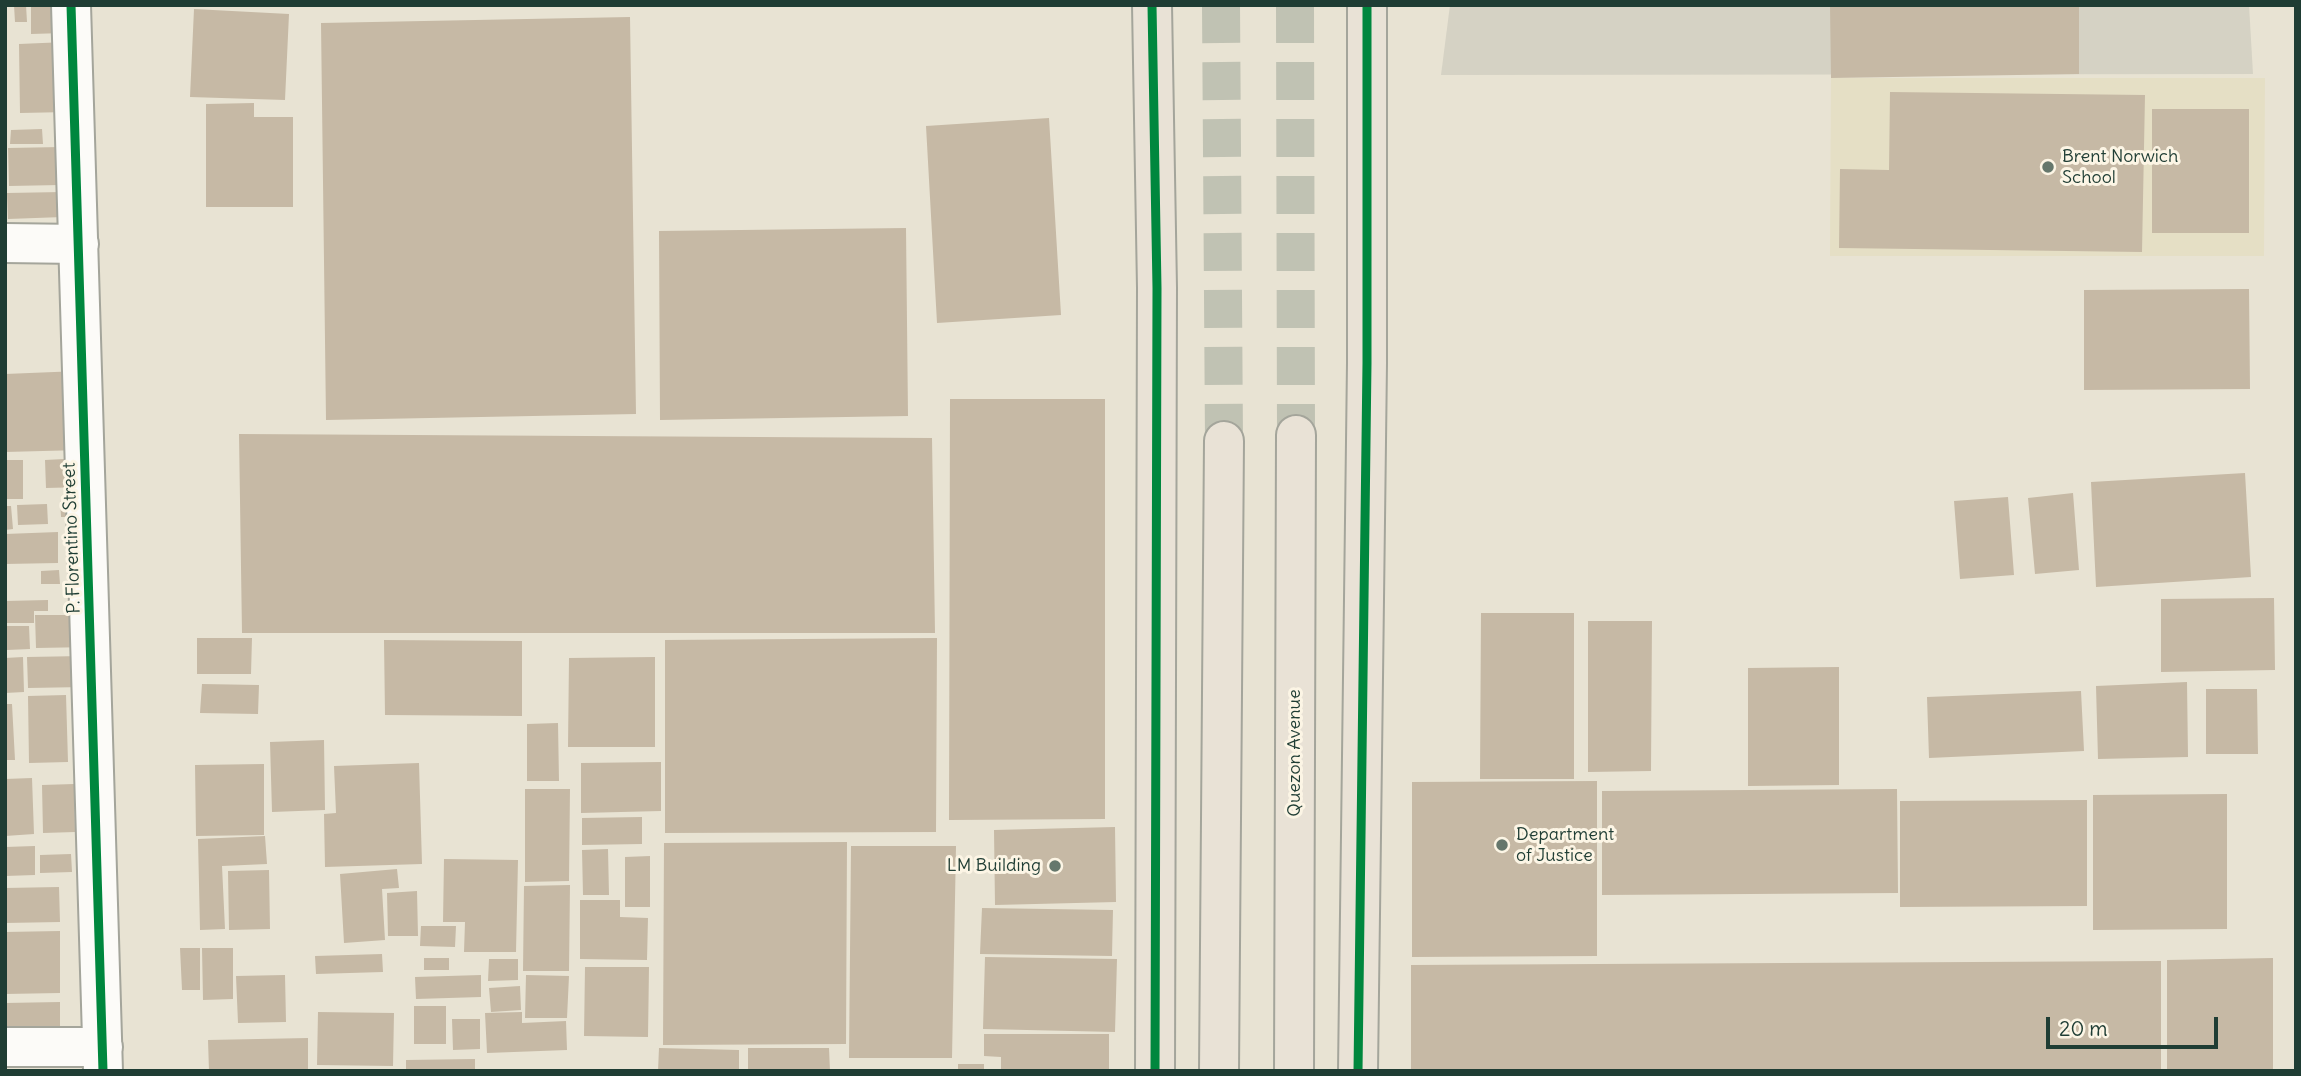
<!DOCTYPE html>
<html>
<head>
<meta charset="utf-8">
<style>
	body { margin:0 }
	#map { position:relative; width:2301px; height:1076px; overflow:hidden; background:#e8e3d3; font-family:Delius,sans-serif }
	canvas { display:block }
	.frame { position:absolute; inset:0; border:7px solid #1f3d34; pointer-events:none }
	.scale { position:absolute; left:2046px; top:1017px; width:172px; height:32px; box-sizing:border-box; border:4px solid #1f3d34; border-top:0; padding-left:9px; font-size:21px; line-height:24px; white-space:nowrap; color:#1f3d34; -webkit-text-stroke:5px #fcf5e5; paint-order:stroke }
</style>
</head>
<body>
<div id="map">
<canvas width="2301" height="1076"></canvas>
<div class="frame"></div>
<div class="scale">20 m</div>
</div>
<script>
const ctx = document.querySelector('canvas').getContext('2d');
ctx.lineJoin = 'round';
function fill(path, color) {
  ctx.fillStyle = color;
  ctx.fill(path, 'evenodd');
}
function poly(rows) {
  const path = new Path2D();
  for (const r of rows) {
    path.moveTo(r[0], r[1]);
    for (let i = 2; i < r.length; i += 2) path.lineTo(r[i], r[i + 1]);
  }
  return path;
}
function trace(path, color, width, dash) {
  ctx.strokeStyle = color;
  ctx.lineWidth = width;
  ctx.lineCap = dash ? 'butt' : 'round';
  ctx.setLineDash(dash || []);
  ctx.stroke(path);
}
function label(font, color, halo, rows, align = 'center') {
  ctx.font = font + ' Delius,sans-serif';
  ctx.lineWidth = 6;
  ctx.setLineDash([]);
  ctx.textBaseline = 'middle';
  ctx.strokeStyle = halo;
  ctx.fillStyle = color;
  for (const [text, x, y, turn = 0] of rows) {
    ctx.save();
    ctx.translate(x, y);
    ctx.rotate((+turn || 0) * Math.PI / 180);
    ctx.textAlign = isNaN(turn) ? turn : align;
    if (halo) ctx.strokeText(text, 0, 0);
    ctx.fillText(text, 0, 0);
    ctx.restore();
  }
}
const built = poly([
	[1831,78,2265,78,2264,256,1830,256]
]);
const industrial = poly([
	[1450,5,2249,5,2253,74,1441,75]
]);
const building = poly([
	[14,5,26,5,27,22,15,22],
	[31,5,64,5,64,33,31,34],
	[1830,5,2079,5,2079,74,1831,78],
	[194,9,289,14,285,100,190,97],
	[630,17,636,414,326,420,321,23],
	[66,42,68,112,20,113,19,44],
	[1890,92,2145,95,2142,252,1839,248,1840,169,1889,170],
	[254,103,254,117,293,117,293,207,206,207,206,104],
	[2152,109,2249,109,2249,233,2152,233],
	[1049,118,1061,315,937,323,926,126],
	[42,129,43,144,10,144,11,130],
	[61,147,60,185,9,186,8,148],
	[62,192,63,217,8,219,7,193],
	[906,228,908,416,660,420,659,231],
	[2249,289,2250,389,2084,390,2084,290],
	[79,371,81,450,5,452,5,374],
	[950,399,1105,399,1105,819,949,820],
	[239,434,932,438,935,633,242,633],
	[84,458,84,487,46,488,45,460],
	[5,460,23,460,23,499,5,499],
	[2245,473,2251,577,2096,587,2091,482],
	[2073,493,2079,570,2035,574,2028,498],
	[2008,497,2014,575,1960,579,1954,501],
	[79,500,79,517,61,517,60,501],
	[47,504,48,524,18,525,17,505],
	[5,506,11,506,13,529,5,530],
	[58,532,58,563,5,564,5,534],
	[59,570,60,584,41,584,41,571],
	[2274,598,2275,670,2161,672,2161,599],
	[48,600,48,611,34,611,34,623,5,623,5,601],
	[1481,613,1574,613,1574,779,1480,779],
	[35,615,89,615,91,647,36,648],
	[1588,621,1652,621,1651,771,1588,772],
	[7,626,29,626,30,649,7,650],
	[197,638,252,638,251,674,197,674],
	[937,638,936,832,665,833,665,640],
	[384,640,522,641,522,716,385,715],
	[83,656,84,687,28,688,27,657],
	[23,657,24,692,5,693,5,658],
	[655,657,655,747,568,747,569,658],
	[1839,667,1839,785,1748,786,1748,668],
	[2187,682,2188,757,2098,759,2096,686],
	[202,684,259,685,258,714,200,713],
	[2206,689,2257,689,2258,754,2206,754],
	[2081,691,2084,751,1929,758,1927,697],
	[66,695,68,762,29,763,28,696],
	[5,704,12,704,15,760,5,760],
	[558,723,559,781,527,781,527,724],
	[324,740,325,810,272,812,270,742],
	[661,762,661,811,581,813,581,763],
	[419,763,422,864,325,867,324,814,336,813,334,766],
	[264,764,264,835,196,836,195,765],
	[32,778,34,834,5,836,5,779],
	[1597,781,1597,956,1412,957,1412,782],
	[74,784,75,832,43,833,42,785],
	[525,789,570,789,569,881,525,882],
	[1897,789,1898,893,1602,895,1602,791],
	[2227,794,2227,929,2093,930,2093,795],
	[2087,800,2087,906,1900,907,1900,801],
	[642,817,642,844,582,845,582,818],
	[1115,827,1116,902,995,905,994,830],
	[265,836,267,864,222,866,225,929,200,930,198,839],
	[847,842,846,1044,663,1045,664,843],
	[35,846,35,875,5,876,5,847],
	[851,846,956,846,952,1058,849,1058],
	[608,849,609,895,583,895,582,850],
	[71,854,72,872,40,873,40,855],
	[650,856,650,907,625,907,625,857],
	[444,859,518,860,516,952,464,952,465,922,443,922],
	[397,869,399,888,382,889,385,940,344,943,340,874],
	[269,870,270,929,229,930,228,871],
	[570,885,569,971,523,971,524,886],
	[59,887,60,922,5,923,5,888],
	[417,891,418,936,388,936,387,893],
	[580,900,620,900,620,917,648,918,647,960,580,959],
	[982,908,1113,910,1112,956,980,954],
	[421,926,456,926,455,947,420,946],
	[60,931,60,993,5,994,5,932],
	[180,948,200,948,200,990,182,990],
	[202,948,233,948,233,999,203,1000],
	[382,954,383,972,316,974,315,956],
	[985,957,1117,959,1115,1032,983,1029],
	[424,958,449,958,449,970,424,970],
	[2273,958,2273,1071,2167,1071,2167,960],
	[489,959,518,959,518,980,488,981],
	[2161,961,2161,1071,1411,1071,1411,965],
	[585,967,649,967,648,1037,584,1036],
	[285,975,286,1022,238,1023,236,976],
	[481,975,481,997,416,999,415,977],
	[526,975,569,976,567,1018,525,1018],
	[520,986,521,1010,491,1012,489,988],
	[60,1002,60,1038,5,1039,5,1003],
	[414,1006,446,1006,446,1044,414,1044],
	[318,1012,394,1013,393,1066,317,1065],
	[522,1012,522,1023,566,1021,567,1050,487,1053,485,1013],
	[452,1019,480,1019,480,1049,453,1050],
	[984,1034,1109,1034,1109,1071,1001,1071,1001,1057,984,1056],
	[308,1038,308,1071,209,1071,208,1040],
	[659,1048,739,1050,739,1071,658,1071],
	[748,1048,829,1048,830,1071,748,1071],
	[475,1059,475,1071,406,1071,406,1060],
	[958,1064,984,1064,984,1071,958,1071]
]);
const majorTunnel = poly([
	[1221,5,1224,441],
	[1295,5,1296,435]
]);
const minor = poly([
	[71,5,103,1071],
	[5,243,79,244],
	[5,1047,103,1047]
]);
const major = poly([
	[1152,5,1157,288,1155,1071],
	[1219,1071,1224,441],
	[1294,1071,1296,435],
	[1358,1071,1367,363,1367,5]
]);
const cycleway = poly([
	[71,5,103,1071],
	[1152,5,1157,288,1155,1071],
	[1358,1071,1367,363,1367,5]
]);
const markers = [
	[2048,167,7,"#65776c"],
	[1502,845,7,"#65776c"],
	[1055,866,7,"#65776c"]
];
const poiNames = [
	["Brent Norwich",2062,157],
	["School",2062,178],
	["Department",1516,835],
	["of Justice",1516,856],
	["LM Building",1041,866,"right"]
];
const streetNames = [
	["P. Florentino Street",72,538,-92],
	["Quezon Avenue",1295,753,-90]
];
fill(built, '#e5dfc5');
fill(industrial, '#d5d2c4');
fill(building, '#c6b9a5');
trace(majorTunnel, '#c0c2b3', 38, [38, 19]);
trace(minor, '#a4a59b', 42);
trace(major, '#a4a59b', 42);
trace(minor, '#fcfbf8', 38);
trace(major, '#e9e2d6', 38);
trace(cycleway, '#00873e', 9);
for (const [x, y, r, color] of markers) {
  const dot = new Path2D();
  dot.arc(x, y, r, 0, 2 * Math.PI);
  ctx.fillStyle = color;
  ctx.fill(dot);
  trace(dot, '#fcf5e5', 2.5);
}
label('18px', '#1f3d34', '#fcf5e5', poiNames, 'left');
label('18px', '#1f3d34', '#fcf5e5', streetNames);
</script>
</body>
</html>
